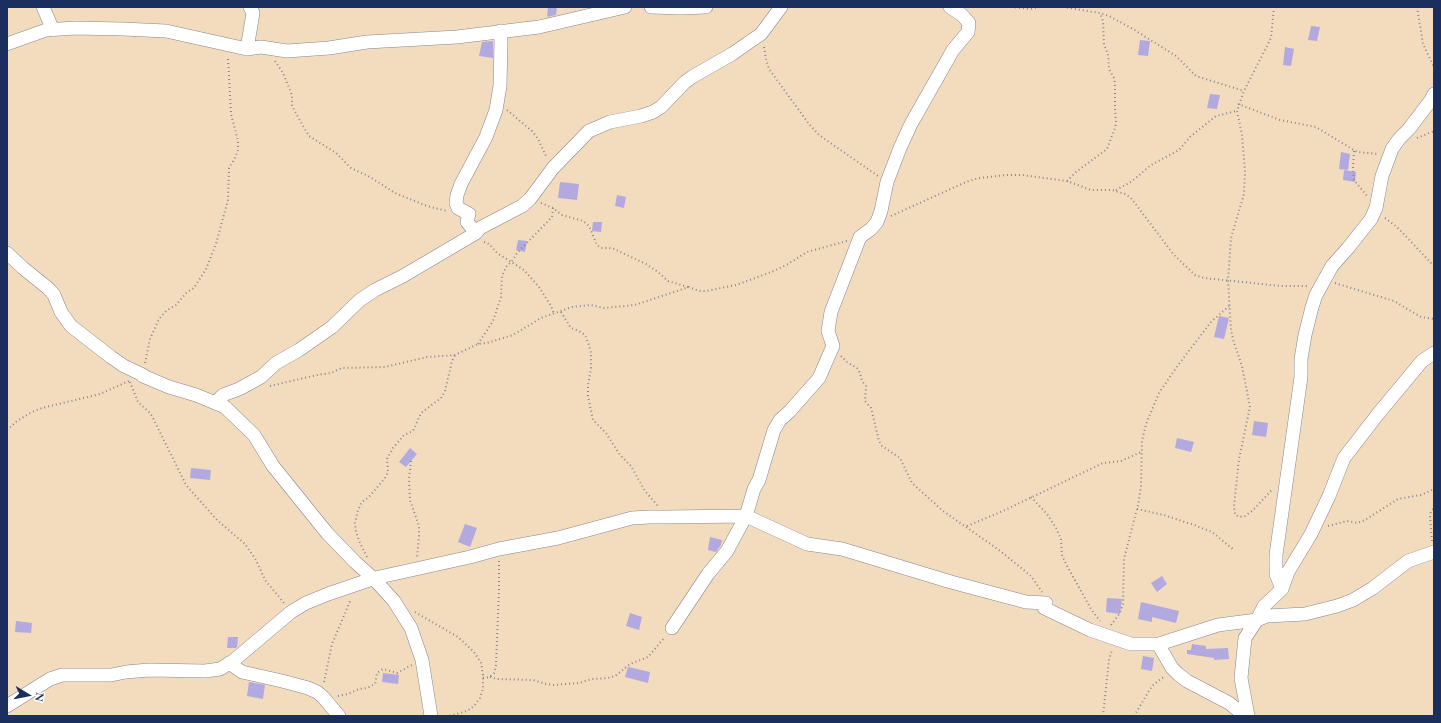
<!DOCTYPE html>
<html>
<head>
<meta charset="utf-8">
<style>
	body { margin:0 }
	#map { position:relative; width:1441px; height:723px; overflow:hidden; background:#f3dcbd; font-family:"EB Garamond",serif }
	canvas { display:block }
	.frame { position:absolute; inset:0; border:8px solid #1b2f5e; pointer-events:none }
	.north { position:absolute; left:8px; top:675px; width:40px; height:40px; -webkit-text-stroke:3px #fdfcf7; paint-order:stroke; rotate:100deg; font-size:11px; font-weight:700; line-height:16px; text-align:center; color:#1b2f5e }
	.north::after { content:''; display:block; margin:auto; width:14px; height:18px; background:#1b2f5e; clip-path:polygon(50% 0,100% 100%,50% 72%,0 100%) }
</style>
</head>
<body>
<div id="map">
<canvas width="1441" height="723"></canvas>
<div class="frame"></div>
<div class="north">N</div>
</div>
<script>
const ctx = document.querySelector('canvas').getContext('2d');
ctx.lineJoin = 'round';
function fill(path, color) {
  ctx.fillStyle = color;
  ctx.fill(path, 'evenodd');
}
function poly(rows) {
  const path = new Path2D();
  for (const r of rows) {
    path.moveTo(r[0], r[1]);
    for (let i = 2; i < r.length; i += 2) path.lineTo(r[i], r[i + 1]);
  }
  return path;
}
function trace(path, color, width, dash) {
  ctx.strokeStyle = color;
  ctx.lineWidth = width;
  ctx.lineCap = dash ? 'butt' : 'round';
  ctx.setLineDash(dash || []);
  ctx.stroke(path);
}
const building = poly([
	[548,7,557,7,556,15,547,17],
	[1311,26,1320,27,1317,41,1308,40],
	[1140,40,1150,41,1148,56,1138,55],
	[493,41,493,58,479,56,482,42],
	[1285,47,1294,49,1291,66,1283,65],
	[1210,94,1220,95,1217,109,1207,108],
	[1341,152,1350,154,1348,170,1339,169],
	[1344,170,1356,172,1355,182,1343,180],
	[560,182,579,184,577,200,558,198],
	[617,195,626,197,624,208,615,206],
	[593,222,602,222,601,232,592,231],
	[518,240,527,241,525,252,516,250],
	[1219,316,1229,318,1224,339,1214,337],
	[1254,421,1268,423,1266,437,1252,435],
	[1177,438,1194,442,1191,452,1175,448],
	[410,448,417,454,406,467,399,462],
	[191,468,211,470,210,480,190,478],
	[465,524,477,528,470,547,458,542],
	[710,537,722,540,721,545,716,552,708,550],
	[1162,576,1167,584,1157,592,1151,583],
	[1107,598,1122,599,1120,614,1106,612],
	[1141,602,1179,611,1176,623,1152,617,1152,622,1138,619],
	[630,613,642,617,639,630,626,626],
	[16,621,32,623,31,633,15,632],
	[228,637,238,637,237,647,236,648,227,648],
	[1192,644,1206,646,1206,649,1228,648,1229,659,1214,660,1214,658,1187,654,1187,650,1191,650],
	[1143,656,1154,658,1152,671,1141,669],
	[628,667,650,672,648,683,625,677],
	[383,673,399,675,398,684,382,682],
	[249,682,265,685,263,699,247,696]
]);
const path = poly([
	[1011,7,1030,9,1040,7],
	[1063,7,1100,13,1109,16,1133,29,1176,56,1196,76,1244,91],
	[1274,7,1271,38,1244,91,1237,111,1242,135,1245,172,1244,194,1231,238,1228,281,1231,330,1234,343,1242,366,1250,407,1239,459,1234,506,1235,514,1239,517,1245,516,1252,511,1271,491,1274,490],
	[1417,7,1423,44,1434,67],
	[764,47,766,59,769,69,809,124,819,135,878,176],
	[275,61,283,73,292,95,292,106,303,126,309,136,336,153,351,168,370,177,395,193,427,206,447,211],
	[1238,104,1280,120,1316,127,1357,152,1378,154],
	[507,110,532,131,538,139,547,158],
	[1417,138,1434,131],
	[1354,151,1353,168,1354,180,1367,196],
	[1067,181,1076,172,1107,149,1115,128,1116,122,1115,107,1115,86,1114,78,1109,69,1108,54,1104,45,1103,21,1100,13],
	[1116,190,1131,182,1151,165,1179,150,1190,137,1216,116,1236,111],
	[541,203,553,208,562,215,583,221,589,226,597,245,601,248,612,248,646,264,658,272,668,281,688,287],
	[891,216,966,182,979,178,1007,175,1022,175,1067,181,1091,190,1112,190,1125,194,1131,198,1174,255,1195,275,1204,278,1281,286,1307,286],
	[1385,218,1397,227,1434,266],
	[484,242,489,244,497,253,524,270,539,287,551,306,554,314],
	[1335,283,1394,301,1421,317,1434,319],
	[561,312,571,328,579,331,585,335,589,345,591,353,591,368,588,385,588,396,593,420,606,433,620,455,631,466,645,491,658,506],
	[478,344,493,321,501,297,502,276,506,267,513,260,517,253,552,217,553,208],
	[841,356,847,362,857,368,860,373,862,381,866,386,865,401,871,408,879,441,882,446,900,458,912,483,943,511,999,550,1031,576,1042,592],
	[145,363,150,339,159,319,166,311,176,305,187,292,194,288,206,269,216,244,228,200,229,168,234,160,238,150,238,141,231,114,228,57],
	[130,382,138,402,150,413,153,418,186,485,217,520,245,544,256,560,265,580,284,603],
	[270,386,317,375,331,373,342,368,385,367,427,357,455,355,478,344,487,343,513,335,541,318,572,307,591,305,604,308,635,305,689,287,699,291,706,291,736,285,774,271,788,264,807,252,847,241],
	[7,430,17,421,32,412,42,408,100,394,129,381],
	[411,461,409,479,410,500,419,526,419,536,417,557],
	[1031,497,1047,514,1056,528,1061,539,1062,555,1066,564,1091,609,1100,621],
	[1137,509,1164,515,1194,525,1212,532,1234,550],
	[967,526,1003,511,1103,463,1121,461,1141,452],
	[1328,526,1347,521,1357,523,1365,520,1398,499,1421,495,1434,489],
	[1432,541,1430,517,1431,511,1434,508],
	[367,557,360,543,356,532,355,523,358,510,362,502,369,497,385,478,388,472,387,459,393,448,404,435,413,431,421,413,441,398,445,391,452,361,455,355],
	[415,612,458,637,474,652,481,663,483,675,483,689,480,698,474,706,467,711,449,716],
	[1111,625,1120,613,1123,604,1124,559,1138,505,1141,487,1142,441,1146,424,1159,393,1178,365,1211,322,1229,306],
	[490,677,497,679,533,680,546,684,554,685,579,683,592,679,608,678,615,676,630,664,648,657,665,637],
	[483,678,490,677,494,673,496,665,499,588,499,560],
	[324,682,332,644,351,599],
	[338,696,348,694,359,689,367,688,375,684,377,673,383,669,397,673,412,665],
	[1103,716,1109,660,1112,650],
	[1134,716,1152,686,1162,678,1165,677]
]);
const minor = poly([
	[43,7,53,30],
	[651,7,680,8,706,7],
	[7,44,46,30,75,28,123,29,166,31,247,49,261,47,287,51,329,48,367,42,457,37,539,27,625,7],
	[247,49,253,13,250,7],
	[476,233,467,222,469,214,458,208,456,203,457,195,461,184,486,137,496,110,500,86,501,41,500,31],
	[7,253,23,268,49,289,54,295,61,312,71,326,111,357,124,366,143,375,143,376,169,387,196,395,225,407,254,435,273,466,327,533,355,562,374,579,394,601,411,628,422,660,431,716],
	[225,407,218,400,223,395,239,389,261,377,276,363,299,350,332,327,360,300,375,290,403,276,476,233,480,228,522,206,530,199,553,168,589,131,610,122,641,116,653,112,661,107,685,82,692,77,732,54,761,34,781,7],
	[1282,589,1288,572,1311,534,1329,496,1344,458,1378,414,1422,361,1434,353],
	[672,628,708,574,727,551,746,516,754,489,759,480,774,430,780,420,790,411,819,378,833,346,828,331,831,312,860,237,871,229,877,222,881,211,887,182,900,148,911,124,953,50,968,32,969,23,962,15,950,7],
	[1158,644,1172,668,1178,674,1187,681,1229,703,1245,716],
	[229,663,242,672,282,681,308,688,317,692,323,697,339,716],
	[7,706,50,679,62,675,111,675,126,672,149,670,205,671,220,669,233,661,291,612,306,603,328,594,375,578,470,557,499,549,558,538,632,518,649,517,665,517,746,516,807,544,842,549,951,582,1026,602,1046,603,1044,608,1090,630,1131,644,1159,644,1218,625,1257,620,1267,616,1305,614,1337,606,1353,600,1373,588,1408,561,1434,552],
	[1248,716,1241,678,1245,638,1257,620,1264,606,1282,589,1276,574,1276,555,1301,377,1301,359,1305,335,1312,307,1316,295,1332,266,1348,248,1371,219,1376,208,1382,176,1392,149,1399,139,1409,129,1431,100,1434,94]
]);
fill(building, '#b1a9df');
trace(minor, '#87868e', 14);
trace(path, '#87868e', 2, [1, 3]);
trace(minor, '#fff', 13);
</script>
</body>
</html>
